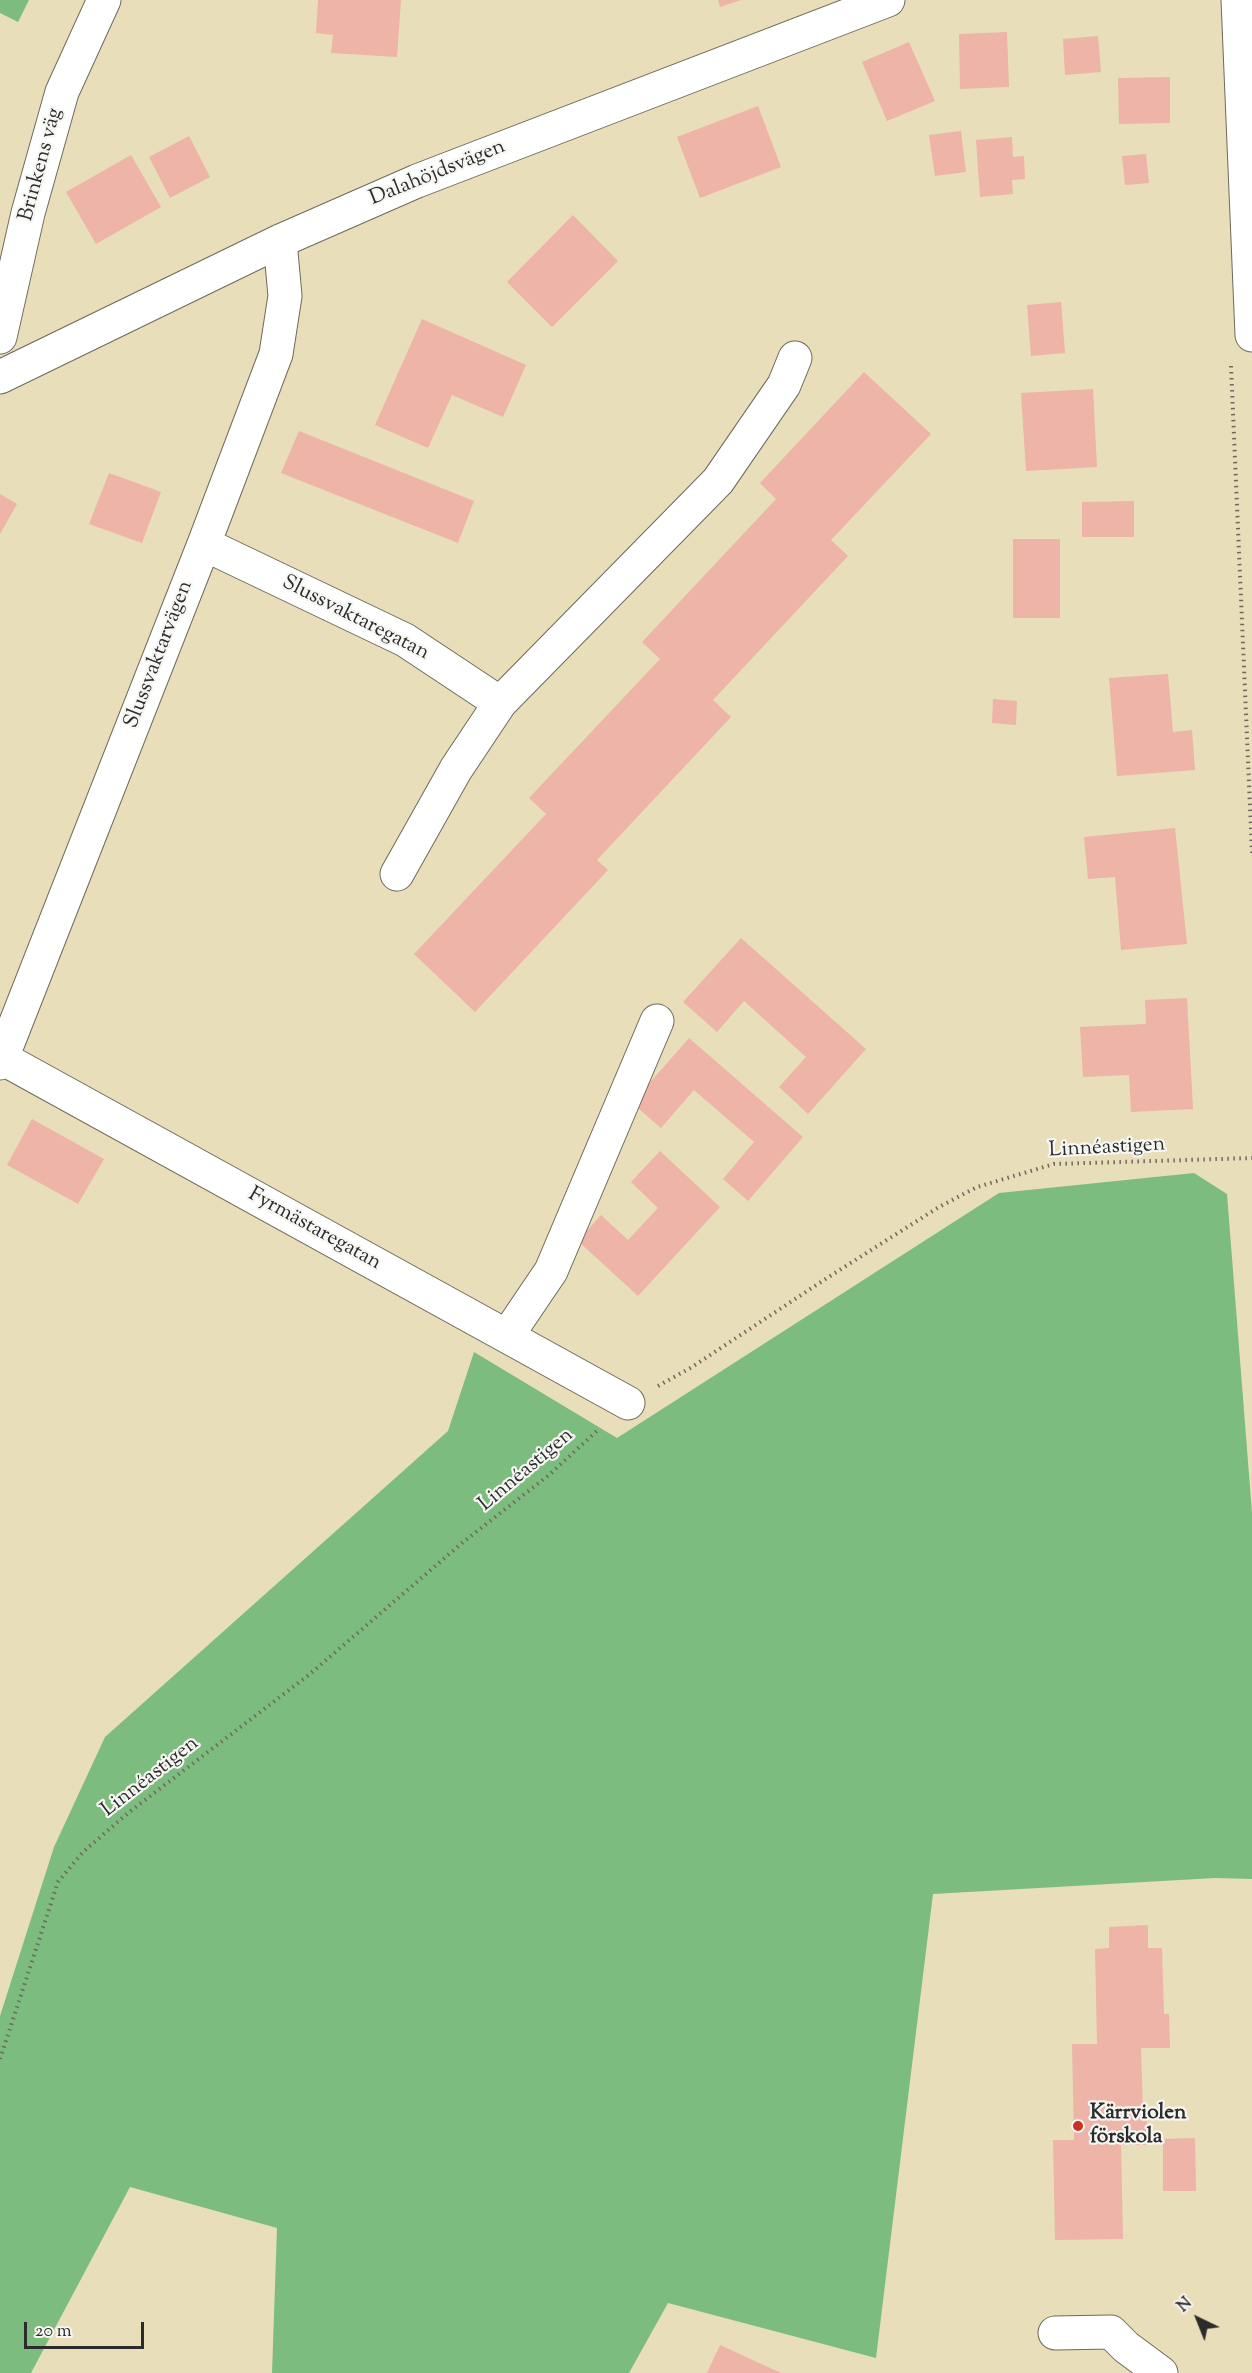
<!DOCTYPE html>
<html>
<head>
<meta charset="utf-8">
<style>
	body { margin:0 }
	#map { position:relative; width:1252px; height:2373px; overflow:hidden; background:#e8deba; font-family:"Sorts Mill Goudy",serif }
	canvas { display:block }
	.north { position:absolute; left:1168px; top:2289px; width:60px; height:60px; -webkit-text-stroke:4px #f6f6f2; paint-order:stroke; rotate:317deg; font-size:16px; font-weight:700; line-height:24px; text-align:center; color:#2b2b2b }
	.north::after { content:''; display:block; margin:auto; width:21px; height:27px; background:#2b2b2b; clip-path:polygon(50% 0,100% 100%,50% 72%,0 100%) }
	.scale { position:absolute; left:24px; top:2322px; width:120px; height:27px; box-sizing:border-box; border:3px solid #2b2b2b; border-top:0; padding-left:8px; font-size:18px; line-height:21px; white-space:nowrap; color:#2b2b2b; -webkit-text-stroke:4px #f6f6f2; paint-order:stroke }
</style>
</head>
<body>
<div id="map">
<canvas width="1252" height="2373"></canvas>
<div class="north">N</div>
<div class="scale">20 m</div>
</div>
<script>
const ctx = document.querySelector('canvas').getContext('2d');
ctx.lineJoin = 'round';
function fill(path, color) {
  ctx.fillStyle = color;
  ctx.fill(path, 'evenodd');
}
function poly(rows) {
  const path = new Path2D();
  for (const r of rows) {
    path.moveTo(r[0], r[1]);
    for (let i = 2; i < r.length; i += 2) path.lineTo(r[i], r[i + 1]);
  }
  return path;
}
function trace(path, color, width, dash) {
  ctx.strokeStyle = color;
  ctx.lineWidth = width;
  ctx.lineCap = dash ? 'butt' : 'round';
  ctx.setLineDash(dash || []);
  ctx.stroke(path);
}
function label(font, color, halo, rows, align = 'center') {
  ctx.font = font + ' "Sorts Mill Goudy",serif';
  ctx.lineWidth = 4.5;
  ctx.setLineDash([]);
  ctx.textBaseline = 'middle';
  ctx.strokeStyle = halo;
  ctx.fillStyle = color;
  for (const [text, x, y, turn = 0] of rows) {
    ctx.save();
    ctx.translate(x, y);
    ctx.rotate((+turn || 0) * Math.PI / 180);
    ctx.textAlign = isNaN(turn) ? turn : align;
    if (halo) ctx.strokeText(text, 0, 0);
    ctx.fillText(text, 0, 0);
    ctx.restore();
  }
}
const forest = poly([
	[0,0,29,0,18,22,0,13],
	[1194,1173,1227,1194,1252,1513,1252,1879,1215,1878,933,1894,876,2358,668,2303,629,2373,272,2373,277,2228,130,2187,31,2373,0,2373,0,2016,54,1847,105,1737,448,1431,474,1352,617,1438,999,1193]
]);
const building = poly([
	[318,0,401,0,397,57,331,53,333,35,316,33],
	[718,0,741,0,720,7],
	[1007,32,1009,87,960,89,959,34],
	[1098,36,1101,72,1065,75,1063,39],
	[909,42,935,101,887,121,862,62],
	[1170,77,1170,123,1119,124,1118,78],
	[758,106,781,167,700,198,677,137],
	[961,131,966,172,935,176,929,135],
	[189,136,210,177,170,198,149,157],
	[1012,137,1013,157,1024,156,1025,179,1012,180,1013,194,980,197,976,140],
	[1146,154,1149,183,1125,185,1122,156],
	[131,155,161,207,96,244,66,192],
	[573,215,618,261,552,327,507,282],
	[1061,302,1065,353,1031,356,1027,305],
	[422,319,526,365,503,417,452,395,428,448,375,425],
	[864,372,931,434,831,540,848,556,713,700,731,717,597,860,608,870,475,1012,414,954,546,814,529,798,660,659,642,642,776,499,760,483],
	[1093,389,1097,467,1026,471,1021,393],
	[299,431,474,501,458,543,281,473],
	[109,473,161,492,142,543,89,524],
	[0,494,17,504,0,534],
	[1134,501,1134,537,1082,537,1082,502],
	[1013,539,1060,539,1060,618,1013,618],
	[1168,674,1173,732,1192,730,1195,770,1117,776,1109,678],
	[993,699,1017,701,1016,725,992,723],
	[1175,828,1187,944,1121,950,1115,877,1088,879,1084,837],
	[741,938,866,1049,808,1114,779,1087,806,1057,744,1001,717,1032,683,1002],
	[1187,998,1193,1109,1131,1112,1129,1075,1083,1077,1080,1027,1146,1024,1145,1000],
	[689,1038,803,1137,748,1201,723,1179,754,1142,694,1090,661,1128,632,1103],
	[32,1119,104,1159,78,1204,7,1165],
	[660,1151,720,1207,638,1296,578,1241,601,1215,628,1240,658,1208,631,1182],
	[1148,1925,1148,1948,1162,1948,1164,2014,1169,2014,1170,2048,1141,2048,1143,2110,1147,2110,1147,2145,1121,2145,1123,2239,1055,2240,1053,2140,1074,2140,1072,2044,1097,2044,1095,1949,1109,1948,1109,1927],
	[1195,2138,1196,2191,1163,2191,1163,2139],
	[720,2345,781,2373,707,2373]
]);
const path = poly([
	[1231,366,1252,853],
	[658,1386,692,1367,827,1278,939,1207,977,1187,1054,1164,1252,1158],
	[0,2059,58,1882,83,1852,128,1813,310,1674,462,1543,549,1475,599,1429]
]);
const minor = poly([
	[1238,0,1252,335],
	[0,337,28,213,62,92,104,0],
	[0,377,280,241,417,181,888,0],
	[204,544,405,640,500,703],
	[397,874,456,769,500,703,718,481,784,385,795,358],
	[0,1057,628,1403],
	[0,1063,204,544,276,354,285,296,280,241],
	[507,1336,551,1271,657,1021],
	[1055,2333,1111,2332,1126,2347,1161,2373]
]);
const markers = [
	[1078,2126,6,"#c8321e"]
];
const streetNames = [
	["Brinkens väg",42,165,-75],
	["Dalahöjdsvägen",438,174,-22],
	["Slussvaktaregatan",355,619,27],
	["Slussvaktarvägen",160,655,-69],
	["Linnéastigen",1107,1149,-3],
	["Fyrmästaregatan",314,1230,29],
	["Linnéastigen",527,1471,-40],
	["Linnéastigen",151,1778,-38]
];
const poiNames = [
	["Kärrviolen",1090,2114],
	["förskola",1090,2138]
];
fill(forest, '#7cbd7f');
fill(building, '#edb4a7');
trace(minor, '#6d6a5d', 35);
trace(path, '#6d6a5d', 4, [1.5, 4.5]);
trace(minor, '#fff', 33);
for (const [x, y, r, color] of markers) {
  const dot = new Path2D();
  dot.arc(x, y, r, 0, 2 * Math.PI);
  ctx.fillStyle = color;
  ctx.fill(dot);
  trace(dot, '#f6f6f2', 2);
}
label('21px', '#2b2b2b', '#f6f6f2', streetNames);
label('bold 21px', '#2b2b2b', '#f6f6f2', poiNames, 'left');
</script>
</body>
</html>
